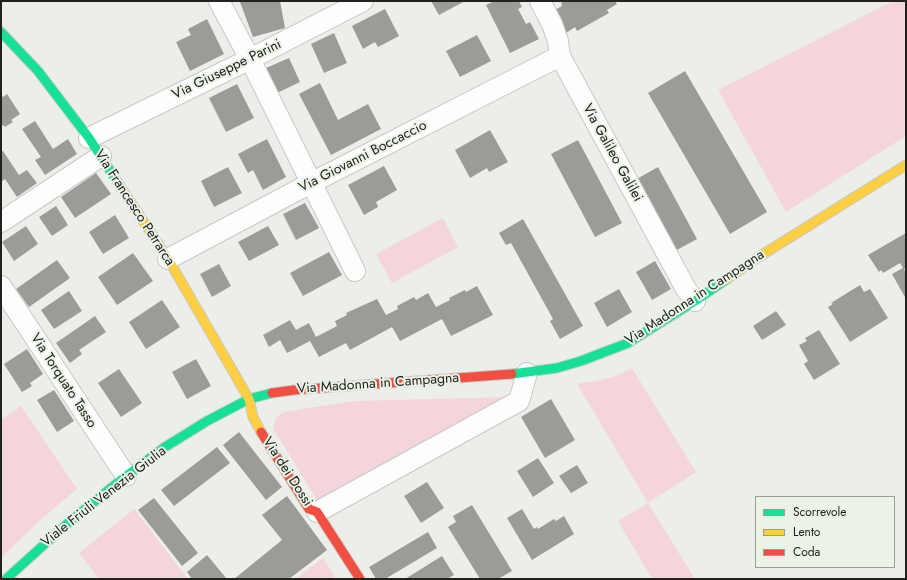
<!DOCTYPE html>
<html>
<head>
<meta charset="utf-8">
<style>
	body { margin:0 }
	#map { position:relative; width:907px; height:580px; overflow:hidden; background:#ecefe9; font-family:Jost,sans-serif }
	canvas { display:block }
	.frame { position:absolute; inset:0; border:2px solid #20221e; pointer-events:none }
	.legend { position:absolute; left:755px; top:496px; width:140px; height:72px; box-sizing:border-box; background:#ebf2e6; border:1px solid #9a9f96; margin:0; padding:5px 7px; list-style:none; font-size:12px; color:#20221e }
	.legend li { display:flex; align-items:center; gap:8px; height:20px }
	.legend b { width:20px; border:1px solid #9a9f96 }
</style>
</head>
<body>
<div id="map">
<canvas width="907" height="580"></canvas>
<div class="frame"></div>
<ul class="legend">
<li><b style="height:5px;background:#16e098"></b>Scorrevole</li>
<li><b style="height:5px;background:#ffcf43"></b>Lento</li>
<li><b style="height:5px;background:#f24e42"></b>Coda</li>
</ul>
</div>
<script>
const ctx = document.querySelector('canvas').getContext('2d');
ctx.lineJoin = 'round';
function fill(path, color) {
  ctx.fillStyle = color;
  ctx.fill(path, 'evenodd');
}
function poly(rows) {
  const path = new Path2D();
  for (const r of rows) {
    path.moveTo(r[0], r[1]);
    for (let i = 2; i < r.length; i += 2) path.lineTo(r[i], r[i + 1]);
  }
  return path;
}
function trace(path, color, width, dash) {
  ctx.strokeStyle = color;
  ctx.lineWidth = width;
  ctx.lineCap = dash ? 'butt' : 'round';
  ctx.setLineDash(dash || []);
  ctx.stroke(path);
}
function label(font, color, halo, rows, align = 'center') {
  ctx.font = font + ' Jost,sans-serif';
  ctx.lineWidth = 4;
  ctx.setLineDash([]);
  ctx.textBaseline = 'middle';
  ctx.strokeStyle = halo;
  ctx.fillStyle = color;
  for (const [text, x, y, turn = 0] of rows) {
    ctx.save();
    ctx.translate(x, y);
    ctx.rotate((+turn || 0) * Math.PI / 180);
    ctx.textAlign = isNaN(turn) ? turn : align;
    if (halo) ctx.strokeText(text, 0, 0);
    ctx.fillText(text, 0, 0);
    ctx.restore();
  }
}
const green = poly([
	[893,1,906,1,906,136,786,212,718,90],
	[443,218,458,247,392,283,376,254],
	[632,368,696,472,648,503,695,579,652,579,618,521,648,503,577,384,596,381,616,376],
	[511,397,318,502,274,430,274,423,277,417,284,412,354,401],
	[21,406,77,489,40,520,1,558,1,419],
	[134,509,188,579,99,579,79,553],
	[323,558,336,579,295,579]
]);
const building = poly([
	[246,1,280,1,285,28,253,37,240,2],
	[431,1,465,1,439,15],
	[494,1,519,1,522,7,518,9,526,24,530,22,539,39,510,53,486,5],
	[565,1,615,1,617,4,607,10,609,13,577,31,575,27,566,33,553,11,562,6,561,3],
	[385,9,399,36,378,47,375,42,363,49,352,26],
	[207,19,224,54,190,71,176,42,191,35,188,29],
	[334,33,347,63,324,73,311,44],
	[477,35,491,61,460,77,446,51],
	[289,58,300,82,277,93,266,68],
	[685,71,767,212,730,234,648,93],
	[320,83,338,120,368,104,381,129,331,155,299,94],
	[237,84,254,118,226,132,209,98],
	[1,94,3,97,7,94,20,114,11,120,13,122,5,127,3,125,1,127],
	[35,121,53,149,68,139,77,154,45,175,35,160,41,157,22,129],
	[490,130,508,162,489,172,487,168,470,178,455,150],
	[267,139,286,177,263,190,253,170,248,173,238,154],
	[578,140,622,223,595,237,551,154],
	[3,151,19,175,27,170,37,183,17,197,5,179,1,182,1,152],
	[384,166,397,190,376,202,378,207,364,215,348,185],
	[228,167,242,193,214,207,201,181],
	[658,167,697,239,675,251,635,180],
	[96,173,111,194,75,218,61,197],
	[305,203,319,228,296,240,283,214],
	[56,206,68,225,52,236,39,217],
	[115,215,129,238,103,254,89,232],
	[523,219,583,326,560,339,550,321,553,319,511,243,506,245,499,233],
	[26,226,38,244,14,261,2,242],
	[268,226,279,245,249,261,238,242],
	[906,233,906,268,904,269,906,273,906,299,892,274,903,268,900,263,883,273,881,270,879,272,868,255],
	[329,252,342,275,303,296,290,273],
	[133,253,153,281,117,305,98,277],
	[57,260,70,278,29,307,16,289],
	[655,261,671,289,652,300,636,272],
	[219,264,231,286,212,297,200,274],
	[860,285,864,292,870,289,888,318,850,342,828,307,833,304,831,303],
	[477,286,493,315,451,336,442,319,400,341,392,327,350,350,346,343,319,357,310,341,287,353,280,340,269,347,263,335,290,320,296,330,309,323,316,337,337,326,335,321,347,315,346,313,377,299,386,315,398,309,397,306,414,297,416,300,428,293,436,307,450,300,449,298,465,290,466,292],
	[619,289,632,312,607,327,594,303],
	[69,291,82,311,54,329,41,310],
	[162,300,180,327,146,349,129,322],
	[776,311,786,325,762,340,753,326],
	[95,316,106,332,79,350,82,354,70,363,56,343],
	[819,330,840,364,814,380,804,364,808,361,799,345,807,341,805,338],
	[27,349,43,374,30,383,32,386,22,392,4,364],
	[196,359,211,386,187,399,172,372],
	[119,369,142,403,121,417,98,383],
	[54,390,74,421,57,432,37,400],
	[551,399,575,440,545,458,521,417],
	[239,432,282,487,266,500,223,445],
	[217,447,230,463,174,506,161,490],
	[538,458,554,483,533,497,517,471],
	[577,465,588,483,571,493,559,476],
	[427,482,444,508,421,523,404,496],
	[287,496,327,550,289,579,234,579,282,540,262,515],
	[154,498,198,553,182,566,138,510],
	[472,505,512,571,498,579,480,579,448,527,456,522,453,516],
	[522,509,534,529,537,527,538,529,554,519,556,521,564,516,574,534,532,560,507,518],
	[428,532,437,548,385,579,376,579,369,567],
	[207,555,227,579,192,579,187,572],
	[442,556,454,575,447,579,405,579]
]);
const street = poly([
	[219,1,250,59,355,271],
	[540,1,552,24,558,41,560,56,686,289,695,301],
	[89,138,250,59,363,1],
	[1,222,101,156],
	[168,259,311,183,560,56],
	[1,286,126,476],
	[317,512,519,401,527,373]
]);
const fast = poly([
	[1,32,38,71,89,138,120,186],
	[512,374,557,368,581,361,628,343,695,301,727,279],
	[6,579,68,523,126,476,165,447,207,421,249,399,272,393]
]);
const slow = poly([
	[120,186,168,259,249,399,253,417,261,432],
	[727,279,757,258,906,165]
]);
const jam = poly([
	[272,393,294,390,512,374],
	[261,432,309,509,317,512,360,579]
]);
const streetNames = [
	["Via Giuseppe Parini",227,70,-26],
	["Via Galileo Galilei",612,153,61],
	["Via Giovanni Boccaccio",363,157,-27],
	["Via Francesco Petrarca",134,208,57],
	["Via Madonna in Campagna",695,298,-33],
	["Via Torquato Tasso",63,381,57],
	["Via Madonna in Campagna",378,384,-4],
	["Via dei Dossi",287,472,57],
	["Viale Friuli Venezia Giulia",104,497,-38]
];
fill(green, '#f4d5db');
fill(building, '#9a9c98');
trace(street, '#c7c9c5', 22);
trace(fast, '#c7c9c5', 11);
trace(slow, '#c7c9c5', 11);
trace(jam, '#c7c9c5', 11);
trace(street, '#fcfdfc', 20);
trace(fast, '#16e098', 9);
trace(slow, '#ffcf43', 9);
trace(jam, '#f24e42', 9);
label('14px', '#20221e', '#ebf2e6', streetNames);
</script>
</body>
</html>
